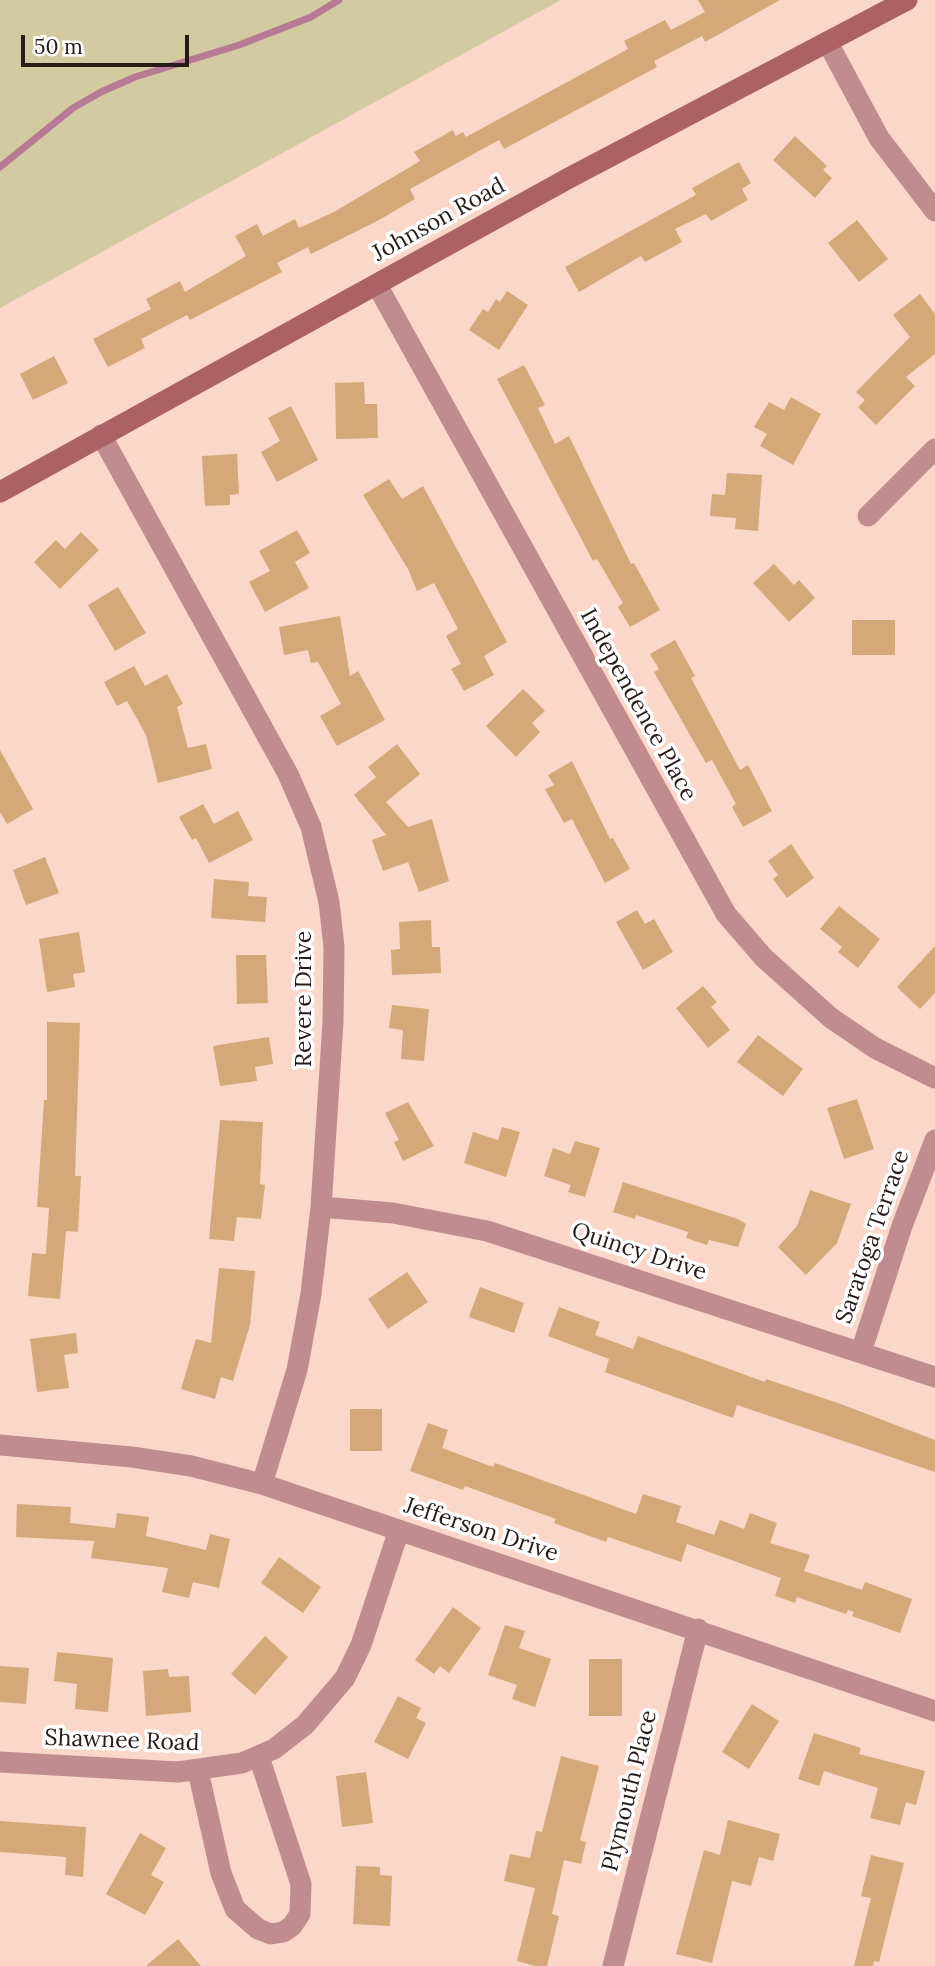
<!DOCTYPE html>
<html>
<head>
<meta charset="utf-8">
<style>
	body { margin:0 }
	#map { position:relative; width:935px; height:1966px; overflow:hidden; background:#fbd7c9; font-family:Lora,serif }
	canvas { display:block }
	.scale { position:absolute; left:21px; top:35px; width:168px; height:32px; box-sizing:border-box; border:4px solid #291c17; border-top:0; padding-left:9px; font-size:21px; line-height:24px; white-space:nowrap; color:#291c17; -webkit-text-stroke:5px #fff; paint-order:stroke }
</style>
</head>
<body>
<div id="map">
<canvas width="935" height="1966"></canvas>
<div class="scale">50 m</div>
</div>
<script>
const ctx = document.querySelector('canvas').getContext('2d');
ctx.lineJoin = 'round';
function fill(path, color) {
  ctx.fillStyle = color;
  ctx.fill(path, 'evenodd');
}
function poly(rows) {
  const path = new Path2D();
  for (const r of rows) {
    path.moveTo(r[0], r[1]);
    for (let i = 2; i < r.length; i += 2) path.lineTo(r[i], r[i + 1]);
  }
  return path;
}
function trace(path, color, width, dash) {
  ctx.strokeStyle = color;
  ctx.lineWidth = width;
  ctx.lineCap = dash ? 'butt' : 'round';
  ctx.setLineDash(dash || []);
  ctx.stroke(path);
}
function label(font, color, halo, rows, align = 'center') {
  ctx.font = font + ' Lora,serif';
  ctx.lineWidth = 7;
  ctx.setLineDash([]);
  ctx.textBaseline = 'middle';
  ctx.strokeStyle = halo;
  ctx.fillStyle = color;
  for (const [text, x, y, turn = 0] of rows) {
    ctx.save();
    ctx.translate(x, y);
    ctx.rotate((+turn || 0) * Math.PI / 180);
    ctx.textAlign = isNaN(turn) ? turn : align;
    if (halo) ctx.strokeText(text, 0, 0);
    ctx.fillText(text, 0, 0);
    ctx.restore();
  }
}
const green = poly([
	[0,0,561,0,0,308]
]);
const stream = poly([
	[0,167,73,108,101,92,135,77,239,45,311,17,339,0]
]);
const building = poly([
	[698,0,780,0,705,42,702,36,654,61,657,67,504,149,499,140,410,189,415,199,379,220,311,254,308,247,277,263,282,272,190,320,187,315,141,339,145,348,108,367,93,339,151,309,146,299,180,281,185,292,246,256,235,236,257,224,263,236,295,219,299,228,334,212,420,161,414,152,453,130,456,136,463,132,466,137,628,49,624,41,665,20,671,30,705,12],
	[795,136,827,166,823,170,832,178,815,198,773,160],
	[739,162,751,183,742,189,748,200,711,221,706,214,675,229,682,242,645,262,641,256,579,292,565,267,696,195,692,188],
	[857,220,888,259,859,282,828,243],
	[507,291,528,305,499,350,469,330,483,309,488,312,496,299,500,302],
	[920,294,935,314,935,354,906,377,915,386,876,425,858,407,865,400,856,392,910,337,893,315],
	[54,356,68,383,33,400,20,374],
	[524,365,545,405,538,408,555,444,569,436,631,564,634,563,660,610,630,627,618,607,623,603,597,559,593,561,497,379],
	[364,382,365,404,377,404,378,438,336,439,335,383],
	[791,397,821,414,793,465,760,446,767,434,754,427,769,402,784,410],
	[291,406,318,460,277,482,261,452,280,441,268,418],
	[237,454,239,494,230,495,230,505,205,506,202,456],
	[727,473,762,475,758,531,735,529,736,518,710,516,712,494,725,495],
	[389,479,402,499,423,486,507,642,484,656,494,675,464,691,451,669,461,664,446,636,458,629,434,583,417,591,408,569,363,495],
	[297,530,310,553,295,562,309,588,265,612,249,582,270,571,259,551],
	[81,532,99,550,60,589,34,562,56,540,65,549],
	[774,564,794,585,799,580,815,598,789,622,753,583],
	[118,587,146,633,115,651,88,605],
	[340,616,350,676,358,671,385,720,337,746,320,716,341,704,318,662,311,663,308,650,284,655,279,627],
	[852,620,895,620,895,655,852,655],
	[675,640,695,676,691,678,740,770,748,765,772,811,743,827,732,807,736,804,712,760,706,763,654,672,659,669,650,654],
	[134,666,145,686,167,674,183,704,177,707,188,748,206,744,212,769,158,783,146,735,127,701,117,706,104,682],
	[523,689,545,711,532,723,540,732,516,757,486,726],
	[397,744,420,774,386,802,408,827,432,819,449,881,419,892,408,862,383,871,372,840,386,835,354,795,376,777,368,767],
	[0,750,33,809,7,824,0,812],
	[572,761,610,839,613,838,630,869,605,883,572,819,564,823,545,789,554,785,548,775],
	[203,804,214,824,238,811,253,840,209,863,196,838,192,840,179,817],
	[791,844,814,878,787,898,773,879,778,875,768,861],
	[45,857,59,893,26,905,13,870],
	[214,879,249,882,248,896,267,897,265,922,211,918],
	[839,906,880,939,858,968,838,952,842,947,820,929],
	[637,910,645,924,654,919,673,952,643,970,616,922],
	[431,920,432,947,440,947,441,973,392,975,391,950,400,949,399,922],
	[79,932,85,972,73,974,75,987,47,992,39,939],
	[935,946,935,993,920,1009,897,987],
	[236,955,266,955,268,1003,237,1004],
	[703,986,717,1002,711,1007,730,1030,708,1048,676,1008],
	[392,1005,429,1009,424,1061,401,1059,403,1030,389,1028],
	[47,1022,80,1023,75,1176,81,1176,78,1232,66,1231,60,1299,28,1296,32,1253,46,1254,49,1208,37,1207,44,1100,47,1100],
	[758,1035,803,1069,783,1096,737,1062],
	[269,1037,273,1064,255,1067,257,1081,220,1086,213,1046],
	[857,1099,874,1149,844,1159,827,1108],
	[408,1102,434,1146,403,1161,394,1142,399,1140,385,1113],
	[220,1120,263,1122,260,1184,265,1185,261,1219,237,1217,234,1241,209,1239],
	[502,1127,520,1132,506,1177,464,1163,473,1132,498,1140],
	[575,1141,600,1148,585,1197,568,1192,571,1185,544,1176,553,1148,570,1154],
	[623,1182,738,1219,746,1224,738,1247,709,1240,707,1245,686,1238,688,1232,636,1215,635,1219,613,1212],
	[810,1190,851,1204,837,1243,806,1275,778,1247,797,1226],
	[219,1268,255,1271,250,1325,233,1381,221,1377,215,1399,181,1389,196,1339,211,1343],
	[407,1272,428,1302,388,1329,368,1299],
	[480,1287,524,1303,514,1333,469,1317],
	[559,1307,600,1322,595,1335,633,1349,638,1336,765,1382,766,1379,838,1403,935,1440,935,1472,737,1405,733,1418,605,1372,609,1359,548,1336],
	[76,1333,78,1353,64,1355,69,1388,37,1392,30,1339],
	[350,1409,382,1409,382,1451,350,1451],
	[428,1423,448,1430,442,1448,493,1467,495,1463,636,1514,643,1494,681,1506,676,1522,714,1535,720,1520,744,1529,750,1513,777,1523,770,1543,810,1555,804,1571,862,1590,865,1582,912,1599,900,1633,852,1616,854,1612,848,1610,846,1614,797,1597,795,1603,775,1596,781,1578,687,1544,681,1562,608,1537,606,1542,554,1523,556,1519,465,1486,463,1490,410,1471],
	[17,1504,71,1507,70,1523,115,1528,117,1513,149,1517,146,1536,206,1550,210,1534,230,1539,219,1588,193,1582,189,1598,162,1592,168,1568,91,1558,94,1541,16,1537],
	[279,1557,321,1587,303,1613,261,1583],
	[453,1607,481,1628,449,1673,440,1666,434,1674,415,1660],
	[505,1625,525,1631,519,1648,551,1659,535,1707,512,1699,517,1685,488,1675],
	[265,1636,288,1657,255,1695,231,1674],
	[57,1652,113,1658,108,1712,75,1709,77,1684,54,1681],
	[589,1659,622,1659,622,1716,589,1716],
	[0,1666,29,1668,26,1704,0,1702],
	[168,1669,169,1677,189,1676,191,1712,146,1716,143,1671],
	[398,1696,421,1708,416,1718,426,1723,408,1759,374,1742],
	[752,1704,779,1721,749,1769,722,1752],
	[814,1733,861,1748,859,1754,925,1771,916,1805,906,1802,900,1825,870,1818,878,1788,824,1771,819,1786,798,1779],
	[561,1756,599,1766,580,1840,586,1842,581,1864,564,1860,552,1914,559,1916,547,1966,535,1966,517,1961,535,1888,504,1881,510,1854,530,1858,536,1831,542,1832],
	[366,1772,373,1823,342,1827,336,1776],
	[728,1820,780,1834,773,1861,759,1857,751,1886,732,1881,712,1963,676,1954,704,1850,720,1855],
	[0,1821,86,1827,83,1877,65,1875,66,1857,0,1852],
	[140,1833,166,1848,151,1875,164,1882,145,1915,106,1894],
	[871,1855,904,1863,879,1962,874,1961,873,1966,854,1966,871,1898,861,1896],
	[356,1866,380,1867,380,1875,392,1876,390,1926,353,1924],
	[178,1939,201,1966,146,1966]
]);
const street = poly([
	[828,43,879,138,935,211],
	[377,285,726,914,764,958,831,1018,875,1048,935,1078],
	[101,435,288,774,311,827,329,902,334,947,333,1022,321,1207,311,1294,297,1370,262,1484],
	[868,516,935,449],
	[321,1207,393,1213,487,1231,935,1377],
	[861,1352,902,1226,935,1140],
	[0,1445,132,1457,191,1466,262,1484,935,1711],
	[0,1762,178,1772,242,1763,274,1749,305,1725,345,1678,361,1645,399,1530],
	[198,1771,221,1873,235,1909,258,1929,271,1934,283,1932,292,1926,300,1914,301,1884,259,1757],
	[613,1966,698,1629]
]);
const secondary = poly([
	[0,492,569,178,907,0]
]);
const streetNames = [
	["Johnson Road",439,220,-29],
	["Independence Place",638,705,61],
	["Revere Drive",304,999,-90],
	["Saratoga Terrace",873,1237,-71],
	["Quincy Drive",639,1252,18],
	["Jefferson Drive",481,1530,18],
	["Shawnee Road",122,1741,2],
	["Plymouth Place",630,1791,-76]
];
fill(green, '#d4caa2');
trace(stream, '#b67a95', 7);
fill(building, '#d4a878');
trace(street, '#c08c8d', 21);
trace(secondary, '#ac6165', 21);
label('23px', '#291c17', '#fff', streetNames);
</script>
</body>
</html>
